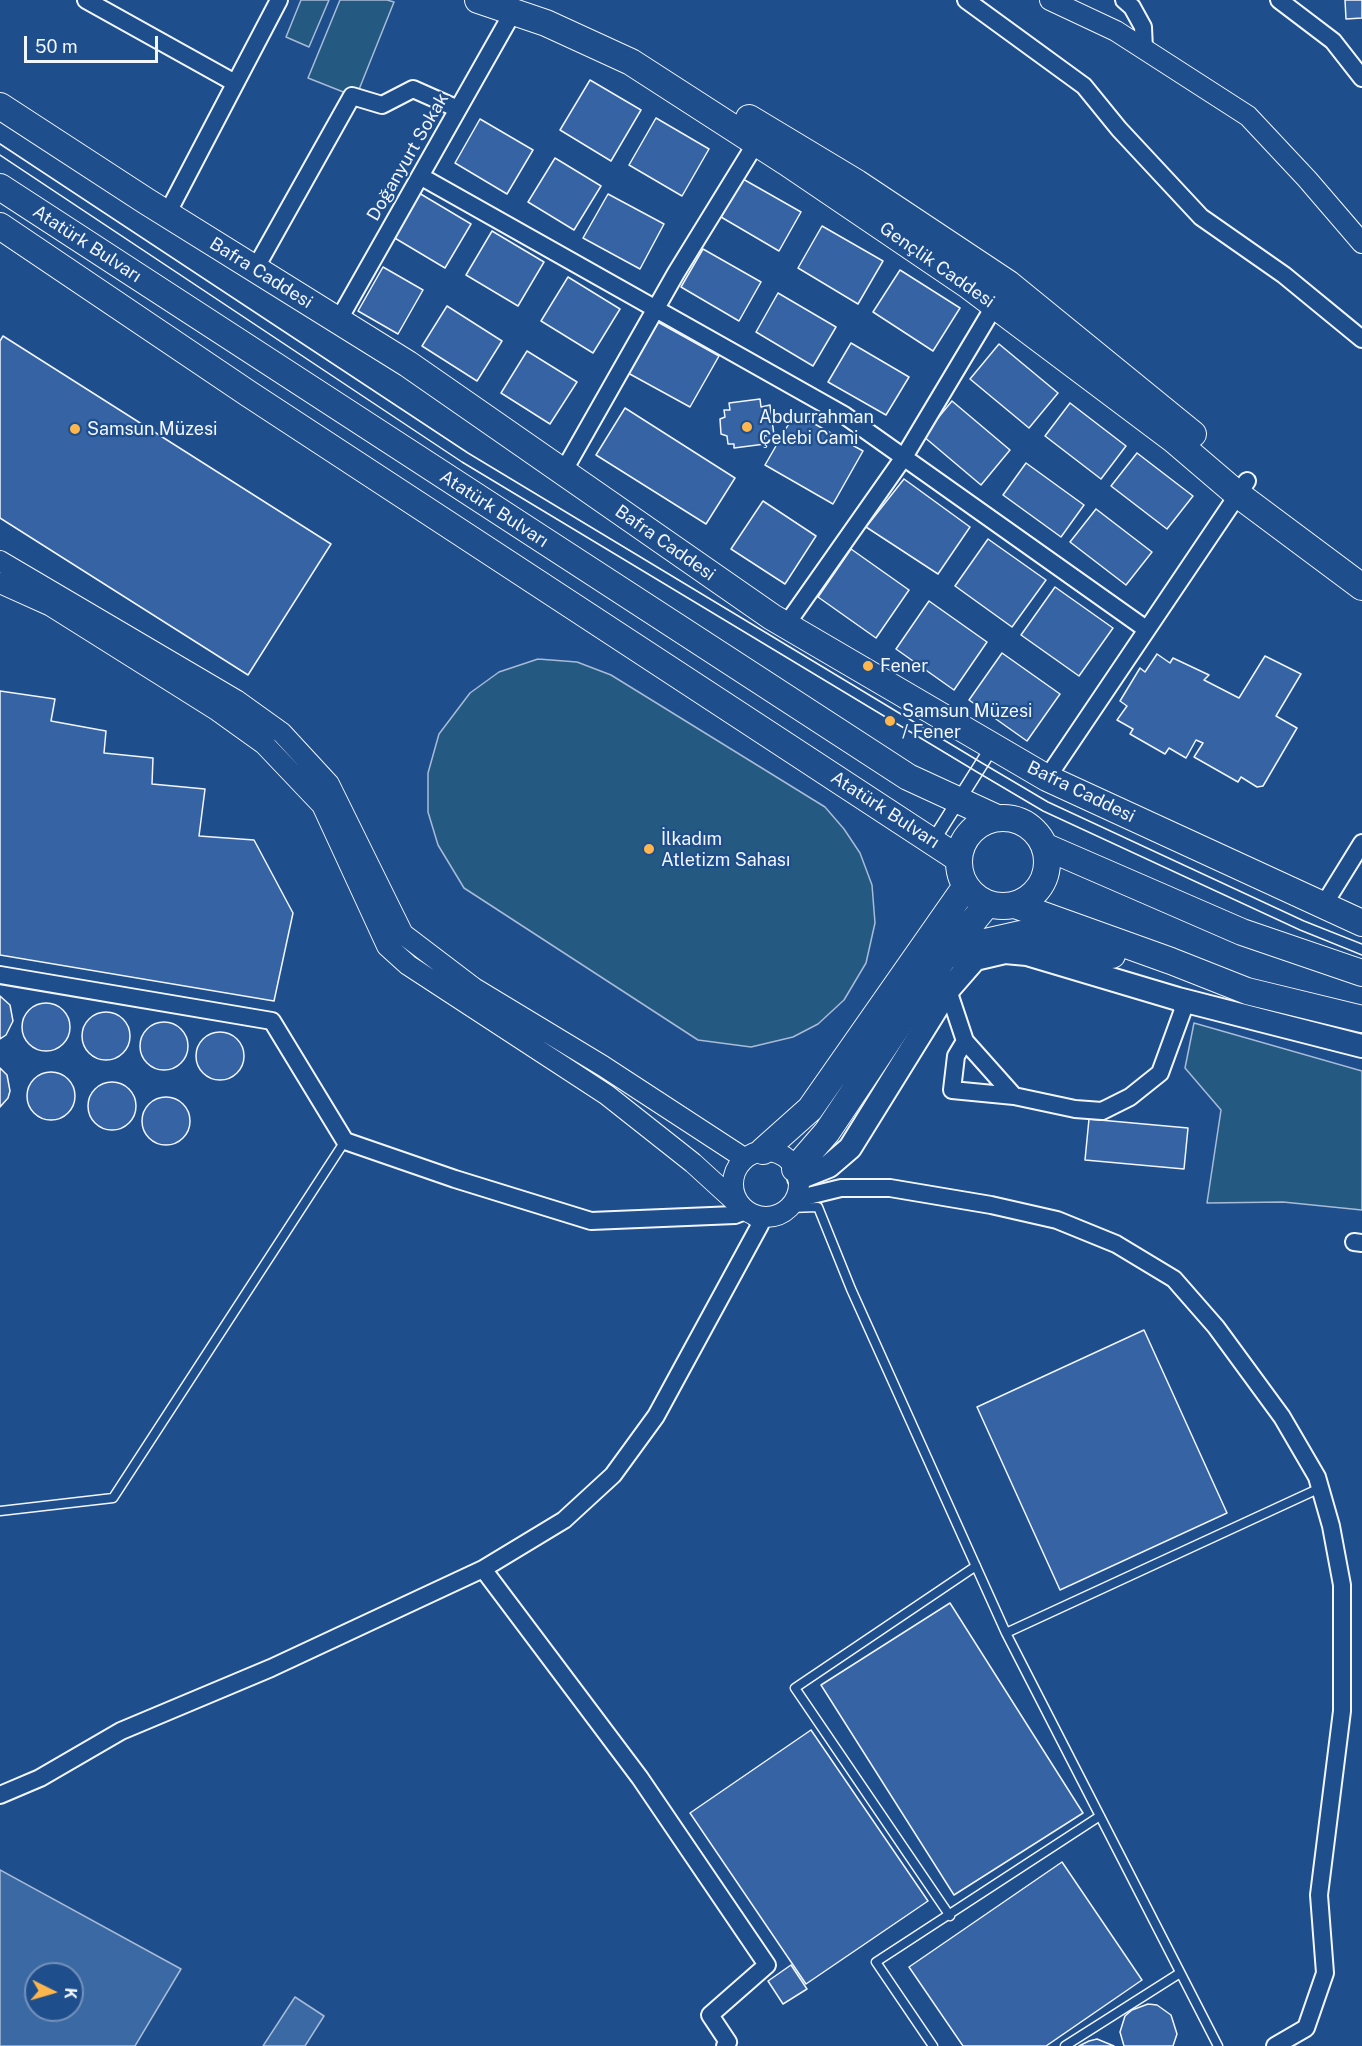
<!DOCTYPE html>
<html>
<head>
<meta charset="utf-8">
<style>
	body { margin:0 }
	#map { position:relative; width:1362px; height:2046px; overflow:hidden; background:#1f4e8c; font-family:"Public Sans",sans-serif }
	canvas { display:block }
	.north { position:absolute; left:24px; top:1962px; width:60px; height:60px; box-sizing:border-box; background:#1f4e8c; border:2px solid #7391ba; border-radius:50%; rotate:95deg; font-size:16px; font-weight:700; line-height:24px; text-align:center; color:#f2f6ff }
	.north::after { content:''; display:block; margin:auto; width:21px; height:27px; background:#ffb74d; clip-path:polygon(50% 0,100% 100%,50% 72%,0 100%) }
	.scale { position:absolute; left:24px; top:36px; width:134px; height:27px; box-sizing:border-box; border:3px solid #f2f6ff; border-top:0; padding-left:8px; font-size:18px; line-height:21px; white-space:nowrap; color:#f2f6ff; -webkit-text-stroke:4px #1f4e8c; paint-order:stroke }
</style>
</head>
<body>
<div id="map">
<canvas width="1362" height="2046"></canvas>
<div class="north">K</div>
<div class="scale">50 m</div>
</div>
<script>
const ctx = document.querySelector('canvas').getContext('2d');
ctx.lineJoin = 'round';
function fill(path, color) {
  ctx.fillStyle = color;
  ctx.fill(path, 'evenodd');
}
function poly(rows) {
  const path = new Path2D();
  for (const r of rows) {
    if (r.length === 3) {
      path.moveTo(r[0] + r[2], r[1]);
      path.arc(r[0], r[1], r[2], 0, 2 * Math.PI);
      continue;
    }
    path.moveTo(r[0], r[1]);
    for (let i = 2; i < r.length; i += 2) path.lineTo(r[i], r[i + 1]);
  }
  return path;
}
function trace(path, color, width, dash) {
  ctx.strokeStyle = color;
  ctx.lineWidth = width;
  ctx.lineCap = dash ? 'butt' : 'round';
  ctx.setLineDash(dash || []);
  ctx.stroke(path);
}
function label(font, color, halo, rows, align = 'center') {
  ctx.font = font + ' "Public Sans",sans-serif';
  ctx.lineWidth = 4.5;
  ctx.setLineDash([]);
  ctx.textBaseline = 'middle';
  ctx.strokeStyle = halo;
  ctx.fillStyle = color;
  for (const [text, x, y, turn = 0] of rows) {
    ctx.save();
    ctx.translate(x, y);
    ctx.rotate((+turn || 0) * Math.PI / 180);
    ctx.textAlign = isNaN(turn) ? turn : align;
    if (halo) ctx.strokeText(text, 0, 0);
    ctx.fillText(text, 0, 0);
    ctx.restore();
  }
}
const green = poly([
	[301,0,329,0,309,47,286,37,301,0],
	[340,0,387,0,394,2,356,97,308,78,340,0],
	[538,659,577,662,611,675,825,807,844,829,860,853,872,885,875,923,866,963,844,1000,818,1024,793,1037,751,1047,698,1040,464,888,438,845,428,812,428,773,439,734,470,693,499,672,538,659],
	[1194,1023,1362,1071,1362,1210,1283,1202,1207,1203,1221,1110,1185,1068,1194,1023]
]);
const water = poly([
	[0,1870,181,1969,135,2046,0,2046,0,1870],
	[36,1974,72,1974,72,2010,36,2010,36,1974],
	[295,1997,324,2016,305,2046,263,2046,295,1997]
]);
const building = poly([
	[1345,0,1362,0,1362,18,1346,19,1345,0],
	[590,80,641,110,611,161,560,130,590,80],
	[656,118,709,149,682,196,629,165,656,118],
	[480,119,533,150,507,194,455,163,480,119],
	[555,158,601,186,574,230,528,202,555,158],
	[743,179,801,212,779,251,721,217,743,179],
	[419,193,471,224,445,268,393,237,419,193],
	[608,194,664,224,640,269,583,238,608,194],
	[822,226,883,261,858,304,798,268,822,226],
	[492,231,544,262,518,306,466,275,492,231],
	[703,249,761,282,739,321,681,287,703,249],
	[383,267,423,290,398,334,358,311,383,267],
	[900,270,960,308,933,351,873,312,900,270],
	[568,277,620,309,593,353,541,321,568,277],
	[778,293,836,327,813,366,756,332,778,293],
	[447,306,502,341,477,381,422,346,447,306],
	[656,321,719,356,690,407,628,373,656,321],
	[3,336,331,544,248,675,0,518,0,341,3,336],
	[851,343,909,377,886,415,828,382,851,343],
	[999,344,1058,393,1029,428,970,379,999,344],
	[527,351,577,382,550,424,501,393,527,351],
	[760,399,761,407,770,405,774,435,764,436,765,444,734,448,734,444,728,444,727,436,721,434,720,419,725,417,724,410,730,410,729,403,760,399],
	[952,401,1010,450,981,485,923,436,952,401],
	[1070,403,1126,446,1101,479,1045,436,1070,403],
	[625,408,735,478,706,524,596,455,625,408],
	[795,413,863,451,833,504,765,465,795,413],
	[1137,453,1193,496,1167,529,1111,486,1137,453],
	[1026,463,1084,505,1061,537,1003,495,1026,463],
	[904,479,970,527,938,574,866,527,904,479],
	[763,501,816,536,785,584,731,549,763,501],
	[1096,509,1152,552,1126,585,1070,542,1096,509],
	[988,539,1046,580,1012,627,955,586,988,539],
	[851,549,909,590,876,638,818,597,851,549],
	[1055,587,1113,628,1079,676,1021,635,1055,587],
	[929,601,987,642,954,690,896,649,929,601],
	[1002,653,1060,694,1027,741,969,700,1002,653],
	[1157,654,1170,663,1173,658,1209,675,1204,680,1239,698,1265,656,1301,674,1276,716,1297,728,1263,786,1257,787,1241,777,1238,782,1194,757,1203,743,1196,740,1186,758,1169,748,1165,754,1130,734,1133,729,1117,720,1127,706,1120,701,1140,668,1145,672,1157,654],
	[0,691,55,699,51,721,106,731,104,753,153,758,152,784,205,789,199,836,254,840,293,913,274,1001,0,955,0,691],
	[0,996,10,1005,13,1021,6,1035,0,1039,0,996],
	[46,1027,24],
	[106,1036,24],
	[164,1046,24],
	[220,1056,24],
	[0,1068,7,1075,10,1091,8,1098,0,1107,0,1068],
	[51,1096,24],
	[112,1106,24],
	[166,1121,24],
	[1089,1119,1188,1128,1184,1169,1085,1160,1089,1119],
	[1144,1330,1227,1513,1060,1590,977,1407,1144,1330],
	[950,1603,1083,1813,954,1895,821,1685,950,1603],
	[811,1730,928,1901,806,1984,690,1813,811,1730],
	[1062,1862,1142,1980,1046,2046,963,2046,909,1967,1062,1862],
	[791,1965,807,1989,783,2004,768,1981,791,1965],
	[1148,2004,1157,2005,1171,2015,1177,2034,1173,2046,1124,2046,1120,2032,1125,2016,1132,2010,1148,2004],
	[1097,2039,1114,2046,1079,2046,1089,2041,1097,2039]
]);
const service = poly([
	[789,1208,818,1207,851,1289,1006,1633,1218,2046],
	[0,1511,113,1498,345,1141],
	[1006,1633,1320,1488],
	[950,1916,795,1688,976,1566],
	[933,2046,876,1962,1100,1816],
	[1065,2046,1180,1973]
]);
const pedestrian = poly([
	[933,841,992,747]
]);
const minor = poly([
	[86,0,235,83],
	[966,0,1084,86,1119,129,1201,217,1284,275,1362,339],
	[1124,0,1132,7,1143,27,1144,49],
	[1279,0,1333,41,1362,78],
	[420,176,844,415,1146,629],
	[167,214,279,0],
	[255,269,352,96,382,105,413,89,458,109],
	[338,321,513,12],
	[563,472,676,273,756,143],
	[786,625,904,457,995,305],
	[1047,778,1247,481],
	[1323,906,1362,843],
	[0,975,272,1021,345,1141,455,1179,591,1221,735,1215,745,1211],
	[948,990,965,1041,1014,1096,1075,1109,1102,1111,1130,1097,1160,1073,1183,1010,1178,999],
	[965,1041,956,1056,952,1090,1014,1096],
	[796,1199,841,1188,890,1188,991,1205,1057,1220,1116,1244,1174,1279,1216,1327,1282,1417,1317,1477,1331,1526,1342,1585,1342,1711,1319,1895,1325,1973,1306,2028,1275,2046],
	[1354,1242,1362,1243],
	[483,1569,640,1778,767,1965,710,2015,728,2042,725,2046],
	[0,1795,40,1778,121,1731,271,1668,483,1569,564,1520,613,1475,656,1416,760,1225,755,1216]
]);
const tertiary = poly([
	[1050,0,1116,31,1248,116,1307,179,1362,243],
	[0,561,236,700,282,733,329,784,403,934,474,988,603,1066,744,1158],
	[0,583,51,606,218,711,264,744,322,805,387,946,408,965,607,1095,693,1163,739,1205],
	[766,1184,33]
]);
const secondary = poly([
	[799,1178,829,1166,850,1148,948,990,975,959,1005,952,1027,954,1178,999,1362,1046]
]);
const primary = poly([
	[478,0,546,23,631,62,786,162,969,286,1174,440,1236,493,1362,587],
	[0,106,146,201,408,364,772,617,1047,778,1362,923],
	[749,118,857,183,1009,284,1193,434],
	[0,187,908,777,997,818],
	[0,226,249,394,959,859],
	[1003,862,44],
	[1044,846,1242,932,1362,973],
	[1015,905,1171,961,1247,991,1362,1019],
	[944,957,981,943,1021,934,1112,955],
	[763,1151,810,1109,966,886],
	[795,1169,827,1132,944,957,987,904]
]);
const tram = poly([
	[0,144,468,453,982,763,1048,802,1304,921,1362,944],
	[0,155,462,462,977,772,1043,811,1300,930,1362,955]
]);
const markers = [
	[747,427,6,"#ffb74d"],
	[75,429,6,"#ffb74d"],
	[868,666,6,"#ffb74d"],
	[890,721,6,"#ffb74d"],
	[649,849,6,"#ffb74d"]
];
const streetNames = [
	["Doğanyurt Sokak",408,157,-60],
	["Atatürk Bulvarı",87,244,33],
	["Gençlik Caddesi",937,265,35],
	["Bafra Caddesi",261,273,32],
	["Atatürk Bulvarı",494,509,33],
	["Bafra Caddesi",665,543,35],
	["Bafra Caddesi",1081,792,26],
	["Atatürk Bulvarı",885,810,33]
];
const poiNames = [
	["Abdurrahman",759,417],
	["Çelebi Cami",759,438],
	["Samsun Müzesi",87,429],
	["Fener",880,666],
	["Samsun Müzesi",902,711],
	["/ Fener",902,732],
	["İlkadım",661,839],
	["Atletizm Sahası",661,860]
];
fill(green, '#245a82');
trace(green, '#a8bbd7', 1.5);
fill(water, '#3b69a3');
trace(water, '#a8bbd7', 1.5);
fill(building, '#3563a3');
trace(building, '#f2f6ff', 1.5);
trace(service, '#f2f6ff', 11);
trace(pedestrian, '#f2f6ff', 15);
trace(minor, '#f2f6ff', 20);
trace(tertiary, '#f2f6ff', 22);
trace(secondary, '#f2f6ff', 26);
trace(primary, '#f2f6ff', 28);
trace(service, '#1f4e8c', 8);
trace(pedestrian, '#1f4e8c', 12);
trace(minor, '#1f4e8c', 16);
trace(tertiary, '#1f4e8c', 20);
trace(secondary, '#1f4e8c', 22);
trace(primary, '#1f4e8c', 26);
trace(tram, '#f2f6ff', 1.5);
for (const [x, y, r, color] of markers) {
  const dot = new Path2D();
  dot.arc(x, y, r, 0, 2 * Math.PI);
  ctx.fillStyle = color;
  ctx.fill(dot);
  trace(dot, '#1f4e8c', 2);
}
label('18px', '#f2f6ff', '#1f4e8c', streetNames);
label('18px', '#f2f6ff', '#1f4e8c', poiNames, 'left');
</script>
</body>
</html>
